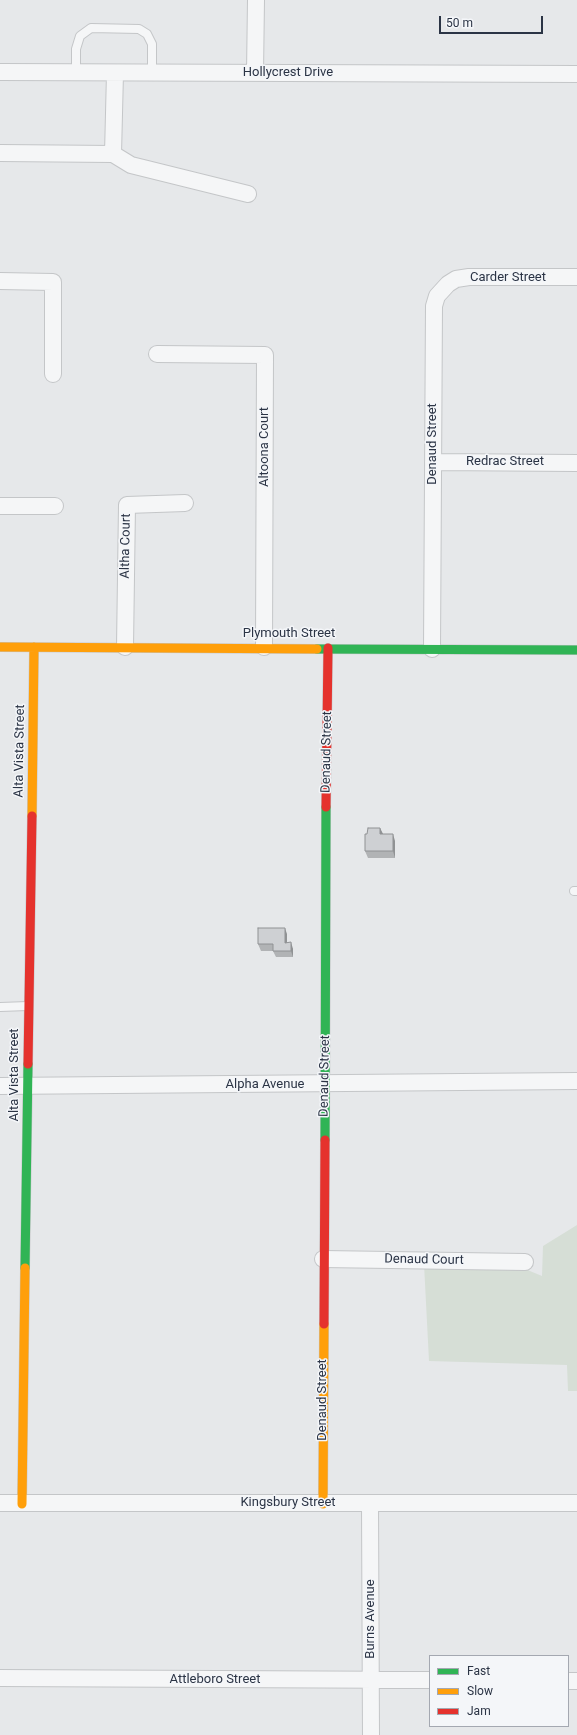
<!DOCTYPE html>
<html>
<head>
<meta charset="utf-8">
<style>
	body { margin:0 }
	#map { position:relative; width:577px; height:1735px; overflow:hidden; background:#e6e8ea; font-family:Roboto,sans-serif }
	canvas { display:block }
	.legend { position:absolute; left:429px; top:1655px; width:140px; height:72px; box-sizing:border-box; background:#f4f6f9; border:1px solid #a4a8b1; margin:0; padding:5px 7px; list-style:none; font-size:12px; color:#2b3445 }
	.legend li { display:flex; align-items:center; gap:8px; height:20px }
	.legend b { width:20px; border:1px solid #a4a8b1 }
	.scale { position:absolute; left:439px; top:16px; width:104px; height:18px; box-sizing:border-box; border:2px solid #2b3445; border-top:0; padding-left:5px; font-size:12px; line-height:14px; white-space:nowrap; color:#2b3445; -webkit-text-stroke:3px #f4f6f9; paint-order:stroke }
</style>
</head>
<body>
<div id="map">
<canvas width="577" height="1735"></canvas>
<ul class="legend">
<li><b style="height:5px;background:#30b455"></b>Fast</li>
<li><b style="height:5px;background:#ff9f0a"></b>Slow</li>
<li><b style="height:5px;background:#e5322d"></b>Jam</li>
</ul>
<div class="scale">50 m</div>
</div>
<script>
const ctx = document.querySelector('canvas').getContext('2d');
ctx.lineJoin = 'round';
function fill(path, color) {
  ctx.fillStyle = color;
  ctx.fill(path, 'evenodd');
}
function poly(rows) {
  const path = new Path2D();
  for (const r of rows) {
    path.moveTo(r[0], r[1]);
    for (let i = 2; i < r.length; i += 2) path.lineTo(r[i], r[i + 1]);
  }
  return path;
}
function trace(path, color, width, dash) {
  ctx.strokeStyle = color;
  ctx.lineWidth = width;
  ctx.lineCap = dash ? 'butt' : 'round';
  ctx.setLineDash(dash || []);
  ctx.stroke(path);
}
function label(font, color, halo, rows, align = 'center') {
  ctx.font = font + ' Roboto,sans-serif';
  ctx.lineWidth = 3;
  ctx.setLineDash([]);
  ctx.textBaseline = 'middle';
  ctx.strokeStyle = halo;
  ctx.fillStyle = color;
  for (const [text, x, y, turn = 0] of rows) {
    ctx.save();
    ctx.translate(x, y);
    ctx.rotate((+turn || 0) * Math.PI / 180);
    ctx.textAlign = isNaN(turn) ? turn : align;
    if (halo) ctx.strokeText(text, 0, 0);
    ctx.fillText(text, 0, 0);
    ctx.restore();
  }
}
const green = poly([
	[577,1225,577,1391,568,1391,567,1365,429,1361,424,1264,525,1269,542,1276,543,1246]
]);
const lane = poly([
	[76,73,76,49,80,36,91,28,139,29,147,34,152,44,152,73],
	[574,891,577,891],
	[0,1007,28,1006]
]);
const street = poly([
	[0,72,577,74],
	[255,73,256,0],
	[0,153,113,154],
	[113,154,131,165,248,194],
	[113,154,115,73],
	[0,281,53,282,53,374],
	[157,354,265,355,264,647],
	[433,462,577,463],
	[0,506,55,506],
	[125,647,127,505,185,503],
	[432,649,434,306,437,296,448,284,456,279,469,277,577,277],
	[0,1086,577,1081],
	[323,1259,525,1262],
	[0,1503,577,1503],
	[370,1504,371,1735],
	[0,1678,430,1680],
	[568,1681,577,1681]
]);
const fast = poly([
	[317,649,577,650],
	[325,1140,326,807],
	[25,1268,28,1064]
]);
const slow = poly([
	[0,647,317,649],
	[32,816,34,647],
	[22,1504,25,1268],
	[323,1504,324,1324]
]);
const jam = poly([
	[326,807,328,648],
	[28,1064,32,816],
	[324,1324,325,1140]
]);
const wall = poly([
	[380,828,383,834,395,841,395,858,368,858,365,851,367,834],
	[287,934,287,942,293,949,293,957,276,957,273,951,261,951,258,944]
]);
const shadedWall = poly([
	[380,828,383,834,380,834],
	[393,834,395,841,395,858,393,851],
	[285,928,287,934,287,949,285,943],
	[291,942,293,949,293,957,291,951]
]);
const building = poly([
	[368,828,380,828,380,834,393,834,393,851,365,851,365,834,367,834,368,828],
	[258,928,285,928,285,943,291,942,291,951,273,951,273,944,258,944,258,928]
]);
const streetNames = [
	["Hollycrest Drive",288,73],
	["Carder Street",508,278],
	["Denaud Street",433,444,-90],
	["Altoona Court",265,447,-90],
	["Redrac Street",505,462],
	["Altha Court",126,546,-89],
	["Plymouth Street",289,634],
	["Alta Vista Street",20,751,-89],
	["Denaud Street",327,752,-89],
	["Alta Vista Street",15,1075,-90],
	["Denaud Street",325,1076,-89],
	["Alpha Avenue",265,1085],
	["Denaud Court",424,1260,1],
	["Denaud Street",323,1400,-90],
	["Kingsbury Street",288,1503],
	["Burns Avenue",371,1619,-90],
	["Attleboro Street",215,1680]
];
fill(green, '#d6ded6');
trace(lane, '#c4c6c8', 10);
trace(street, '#c4c6c8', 18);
trace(fast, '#c4c6c8', 10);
trace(slow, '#c4c6c8', 10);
trace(jam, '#c4c6c8', 10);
trace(lane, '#f5f6f7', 8);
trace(street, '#f5f6f7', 16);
trace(fast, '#30b455', 9);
trace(slow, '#ff9f0a', 9);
trace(jam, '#e5322d', 9);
fill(wall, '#b1b3b5');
fill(shadedWall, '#909294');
fill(building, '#ced0d3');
trace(building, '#909294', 1);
label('13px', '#2b3445', '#f4f6f9', streetNames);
</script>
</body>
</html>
